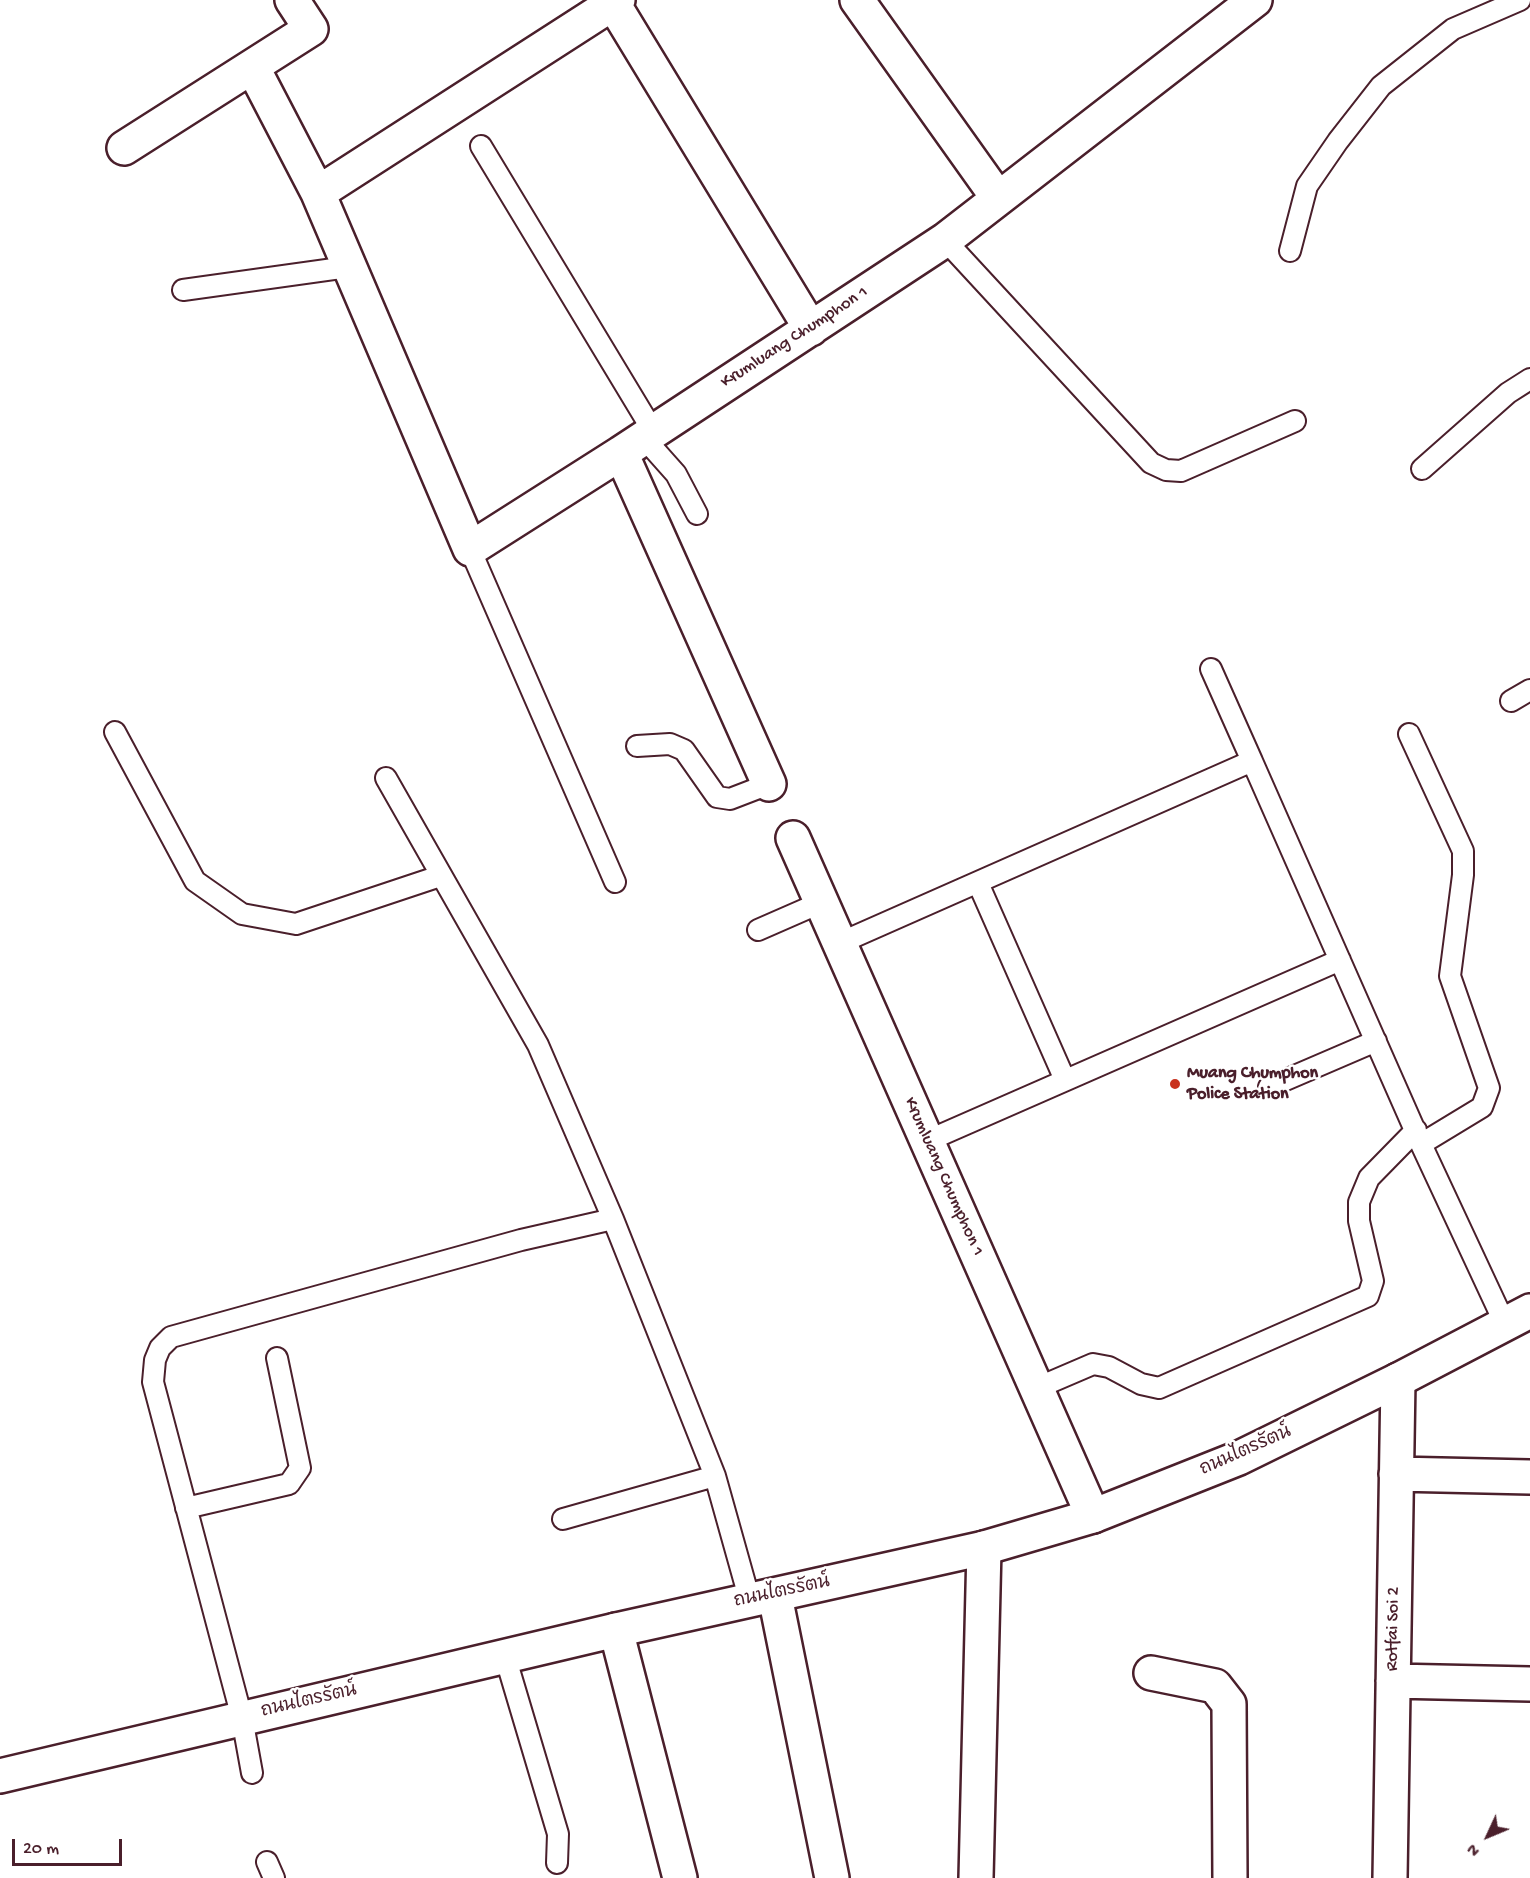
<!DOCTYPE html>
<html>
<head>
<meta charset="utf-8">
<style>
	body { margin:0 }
	#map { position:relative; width:1530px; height:1878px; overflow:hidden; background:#fff; font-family:"Gochi Hand",sans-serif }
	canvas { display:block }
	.north { position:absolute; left:1458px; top:1806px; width:60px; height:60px; -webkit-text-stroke:4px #fff; paint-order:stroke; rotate:226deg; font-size:16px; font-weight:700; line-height:24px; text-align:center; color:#4a1f2b }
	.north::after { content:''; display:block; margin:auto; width:21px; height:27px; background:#4a1f2b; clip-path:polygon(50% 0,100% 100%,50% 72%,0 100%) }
	.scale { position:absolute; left:12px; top:1839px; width:110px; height:27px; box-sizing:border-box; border:3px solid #4a1f2b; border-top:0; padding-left:8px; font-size:18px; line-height:21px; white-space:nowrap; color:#4a1f2b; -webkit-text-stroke:4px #fff; paint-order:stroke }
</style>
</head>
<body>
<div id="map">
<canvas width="1530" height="1878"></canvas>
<div class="north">N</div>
<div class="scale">20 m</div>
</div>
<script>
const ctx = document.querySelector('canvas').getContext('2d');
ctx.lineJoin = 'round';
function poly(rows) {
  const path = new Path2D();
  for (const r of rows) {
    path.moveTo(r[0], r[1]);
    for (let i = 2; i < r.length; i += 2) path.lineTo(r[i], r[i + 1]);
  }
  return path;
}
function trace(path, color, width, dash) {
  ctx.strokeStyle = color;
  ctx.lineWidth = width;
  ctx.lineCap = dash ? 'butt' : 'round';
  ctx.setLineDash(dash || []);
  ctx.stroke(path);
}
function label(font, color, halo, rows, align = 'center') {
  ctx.font = font + ' "Gochi Hand","Playpen Sans Thai",sans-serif';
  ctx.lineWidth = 5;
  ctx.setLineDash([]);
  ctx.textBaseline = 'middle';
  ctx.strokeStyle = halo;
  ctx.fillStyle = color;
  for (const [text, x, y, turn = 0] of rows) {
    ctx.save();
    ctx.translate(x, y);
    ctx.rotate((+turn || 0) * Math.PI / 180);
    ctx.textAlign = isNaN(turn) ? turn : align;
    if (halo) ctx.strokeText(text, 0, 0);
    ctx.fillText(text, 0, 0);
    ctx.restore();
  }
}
const lane = poly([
	[481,146,653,431],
	[945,240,1151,463,1166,470,1181,471,1295,421],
	[1290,251,1307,186,1338,141,1381,86,1453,29,1520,0],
	[183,290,348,267],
	[644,438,676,474,697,514],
	[1422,469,1508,393,1530,379],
	[470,549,615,882],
	[1211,669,1252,761],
	[1511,701,1530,690],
	[115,732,195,881,242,914,296,924,440,876],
	[1409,734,1463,851,1463,875,1450,976,1489,1088,1482,1107,1421,1144],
	[637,746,670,744,684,750,717,797,730,799,769,784],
	[386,778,538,1045,613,1219],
	[978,883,1065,1080],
	[758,930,822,902],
	[840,943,1252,761,1421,1144,1505,1324],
	[1269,1087,1376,1041],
	[927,1141,1340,960],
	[1037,1388,1093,1364,1109,1367,1141,1384,1159,1388,1368,1296,1373,1281,1359,1221,1359,1202,1369,1178,1416,1130],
	[186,1508,289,1484,300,1468,277,1358],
	[563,1519,715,1476],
	[505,1656,558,1834,557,1863],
	[252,1773,242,1718,153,1382,155,1360,160,1348,171,1337,521,1240,613,1219,715,1476,750,1601],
	[267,1862,274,1878]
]);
const street = poly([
	[611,0,811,329],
	[857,0,998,198],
	[253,68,318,193,470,549,621,453],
	[124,148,311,29,292,0],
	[318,193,618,0],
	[769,784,621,453,945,240,1255,0],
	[793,838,1093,1516],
	[1396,1474,1530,1477],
	[775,1596,832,1878],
	[616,1630,680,1878],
	[1151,1673,1215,1686,1229,1704,1230,1878],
	[1393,1681,1530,1684],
	[976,1878,984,1548],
	[1390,1878,1398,1380]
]);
const secondary = poly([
	[0,1776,616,1630,984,1548,1093,1516,1239,1458,1398,1380,1530,1311]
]);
const markers = [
	[1175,1084,6,"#c8321e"]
];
const streetNames = [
	["Krumluang Chumphon 1",795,338,-33],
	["Krumluang Chumphon 1",943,1177,66],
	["ถนนไตรรัตน์",1246,1452,-24],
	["ถนนไตรรัตน์",782,1593,-12],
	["Rotfai Soi 2",1394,1629,-89],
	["ถนนไตรรัตน์",309,1702,-13]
];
const poiNames = [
	["Muang Chumphon",1187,1074],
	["Police Station",1187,1095]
];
trace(lane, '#4a1f2b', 24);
trace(street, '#4a1f2b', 38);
trace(secondary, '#4a1f2b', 38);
trace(lane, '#fff', 20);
trace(street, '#fff', 33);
trace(secondary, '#fff', 33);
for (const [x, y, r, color] of markers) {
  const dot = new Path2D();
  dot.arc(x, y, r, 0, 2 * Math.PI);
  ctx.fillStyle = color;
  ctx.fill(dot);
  trace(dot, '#fff', 2);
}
label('18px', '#4a1f2b', '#fff', streetNames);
label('bold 18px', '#4a1f2b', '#fff', poiNames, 'left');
</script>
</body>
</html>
